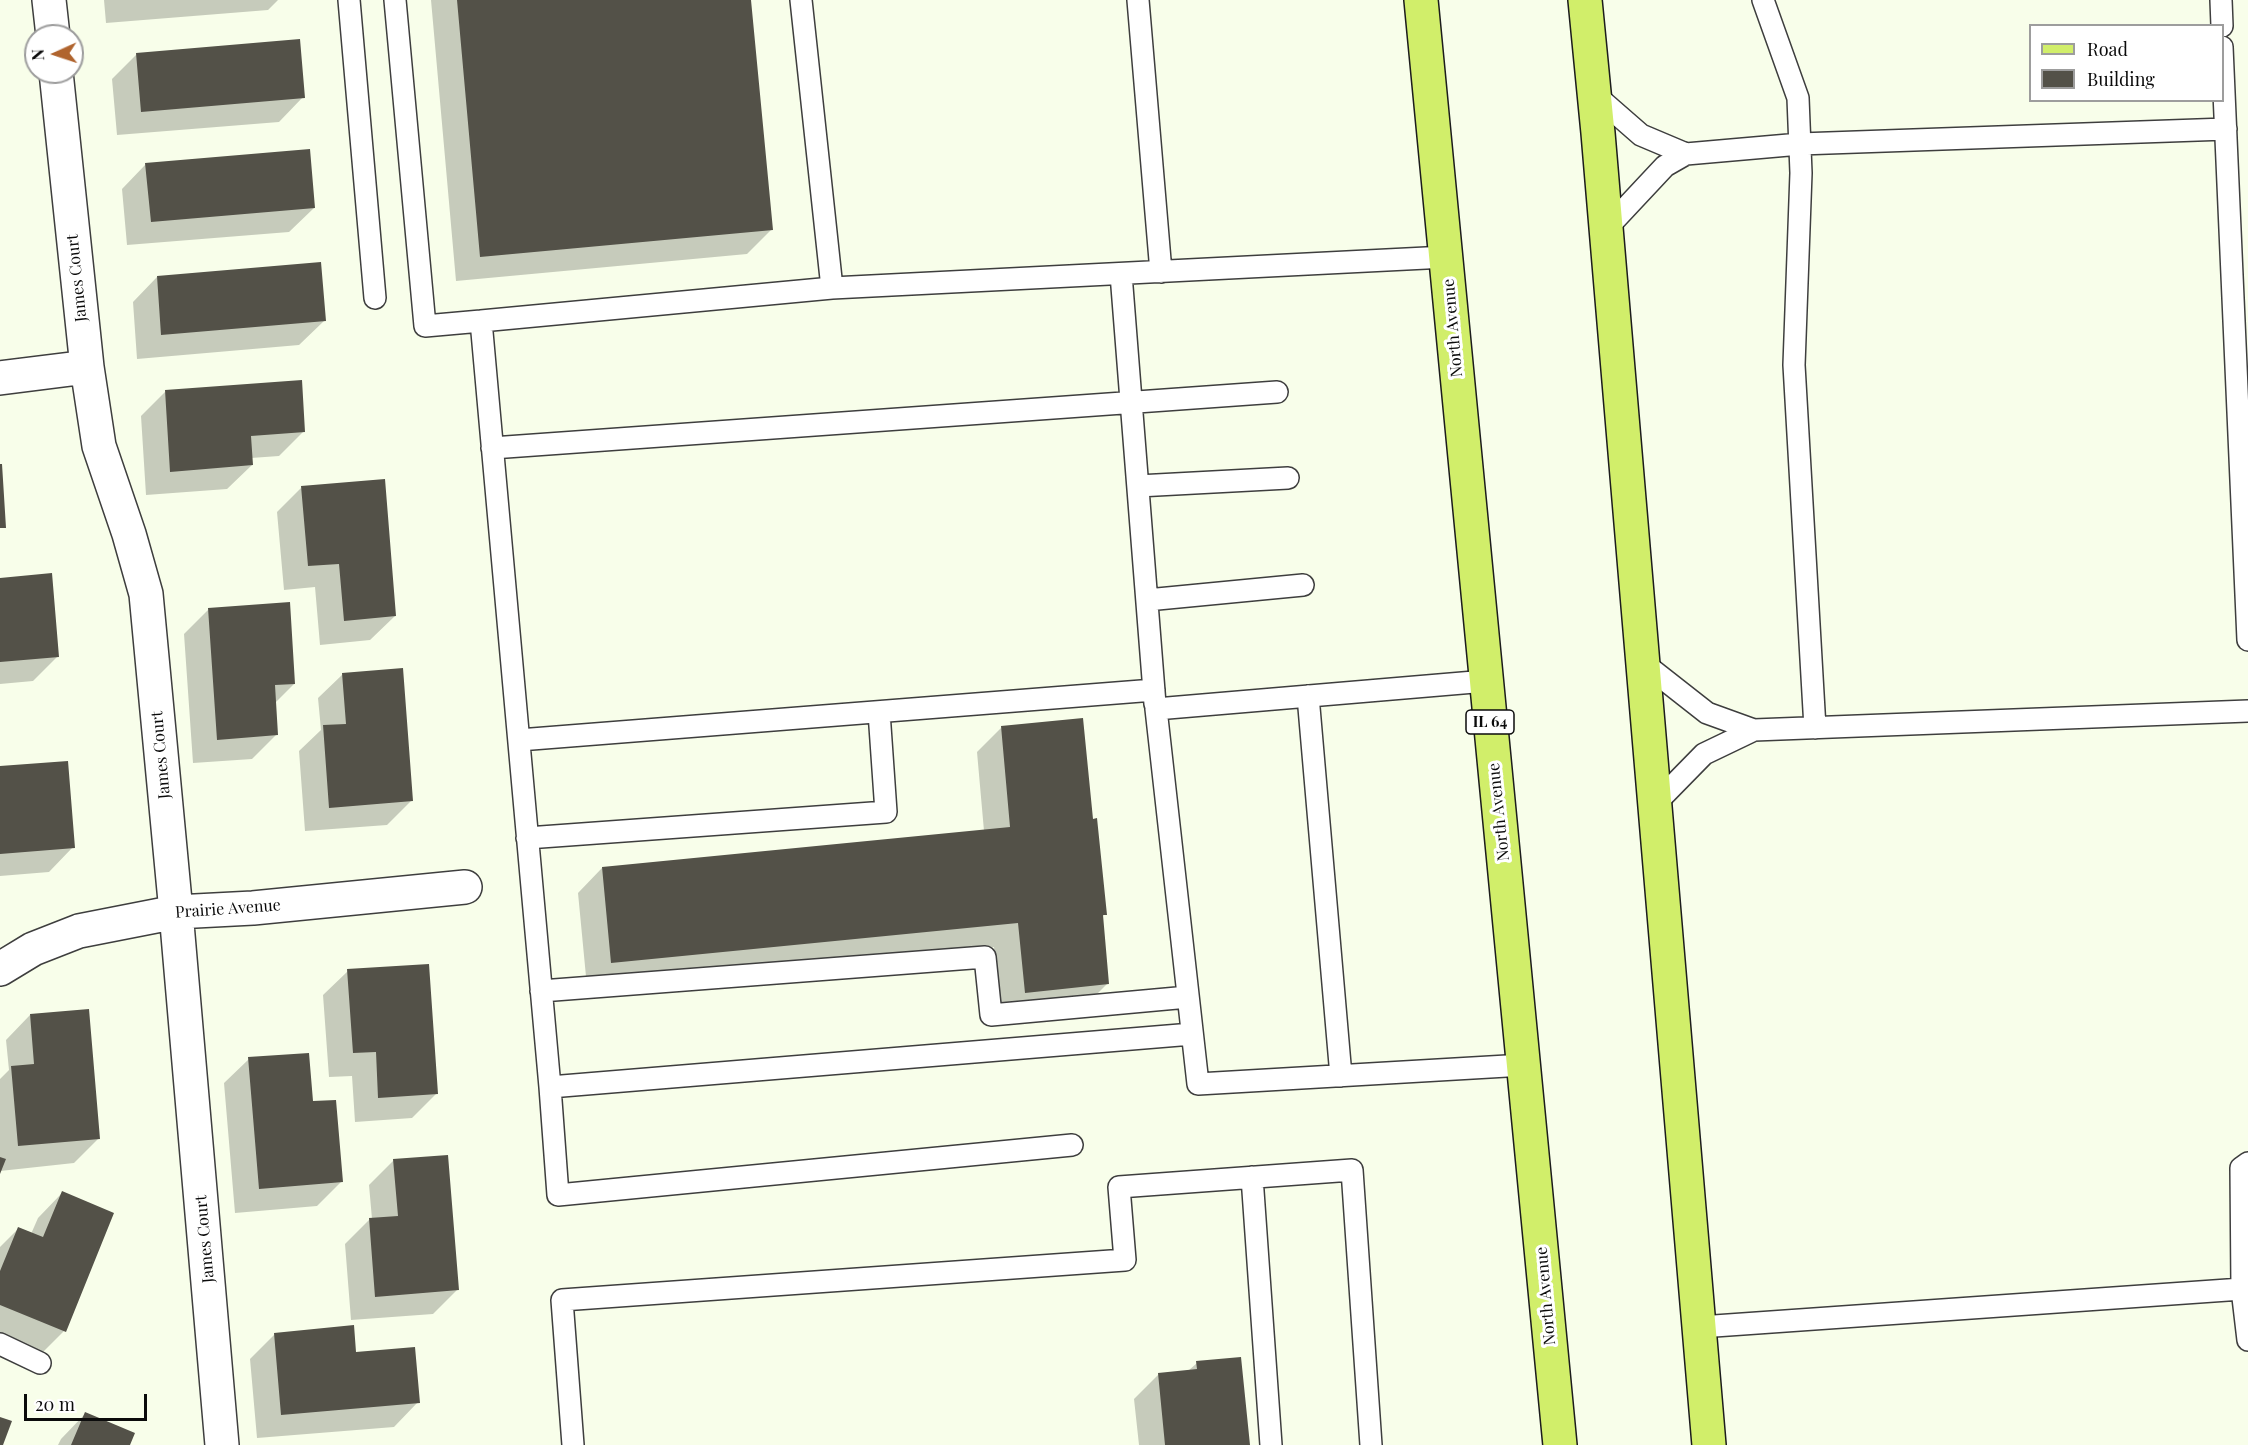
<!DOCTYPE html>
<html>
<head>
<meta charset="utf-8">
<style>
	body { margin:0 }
	#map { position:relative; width:2248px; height:1445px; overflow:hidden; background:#f8feea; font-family:"Playfair Display",serif }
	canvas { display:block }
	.legend { position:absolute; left:2029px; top:24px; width:195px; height:78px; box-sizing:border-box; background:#fff; border:2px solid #9d9d9d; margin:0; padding:8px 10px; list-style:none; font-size:18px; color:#0b0b0b }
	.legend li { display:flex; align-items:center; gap:12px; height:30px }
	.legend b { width:30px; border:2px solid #9d9d9d }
	.north { position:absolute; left:24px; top:24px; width:60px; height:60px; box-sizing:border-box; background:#fff; border:2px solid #9d9d9d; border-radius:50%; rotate:267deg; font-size:16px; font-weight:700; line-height:24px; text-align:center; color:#0b0b0b }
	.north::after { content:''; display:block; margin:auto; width:21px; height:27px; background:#b0642e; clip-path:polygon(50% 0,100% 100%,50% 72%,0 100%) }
	.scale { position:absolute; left:24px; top:1394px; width:123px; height:27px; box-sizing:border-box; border:3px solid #0b0b0b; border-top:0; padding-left:8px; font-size:18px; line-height:21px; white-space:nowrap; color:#0b0b0b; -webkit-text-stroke:4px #fff; paint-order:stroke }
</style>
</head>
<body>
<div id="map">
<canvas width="2248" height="1445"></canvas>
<ul class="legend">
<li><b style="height:8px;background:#d1ee6a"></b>Road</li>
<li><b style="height:16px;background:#535148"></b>Building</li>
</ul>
<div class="north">N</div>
<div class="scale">20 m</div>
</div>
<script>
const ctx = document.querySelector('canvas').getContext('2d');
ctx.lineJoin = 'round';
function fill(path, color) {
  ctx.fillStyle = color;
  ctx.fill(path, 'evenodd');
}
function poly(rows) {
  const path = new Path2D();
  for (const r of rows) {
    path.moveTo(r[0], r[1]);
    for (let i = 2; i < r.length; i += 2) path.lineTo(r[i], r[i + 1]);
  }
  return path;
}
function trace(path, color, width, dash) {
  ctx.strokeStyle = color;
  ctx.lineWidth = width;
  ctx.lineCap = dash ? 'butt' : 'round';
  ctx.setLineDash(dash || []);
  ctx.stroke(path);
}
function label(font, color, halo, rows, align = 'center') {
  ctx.font = font + ' "Playfair Display",serif';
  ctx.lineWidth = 6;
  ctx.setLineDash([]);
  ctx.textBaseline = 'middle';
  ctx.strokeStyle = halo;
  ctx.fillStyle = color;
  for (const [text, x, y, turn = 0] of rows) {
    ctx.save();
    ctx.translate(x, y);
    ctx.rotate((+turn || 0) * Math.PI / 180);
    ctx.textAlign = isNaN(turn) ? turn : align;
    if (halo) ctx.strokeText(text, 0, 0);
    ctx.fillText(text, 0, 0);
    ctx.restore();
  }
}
const shadow = poly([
	[104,0,278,0,268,10,106,23],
	[431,0,750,0,771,230,747,254,456,281],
	[137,54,303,97,279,122,117,135,112,79],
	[146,164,314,208,289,232,127,245,122,189],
	[157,277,324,321,299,345,137,359,133,302],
	[165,392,304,431,279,456,251,458,252,465,227,489,146,495,141,416],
	[301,488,395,616,370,640,320,645,315,587,284,590,277,512],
	[0,579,58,656,33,681,0,684],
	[208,610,294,684,275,703,277,734,252,759,193,763,184,634],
	[343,674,411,801,387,825,305,831,299,751,321,730,318,698],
	[1001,728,1091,820,1105,914,1101,918,1107,984,1083,1008,1001,1016,994,947,587,987,578,893,602,868,984,831,977,752],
	[0,768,73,847,49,872,0,876],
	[348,971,437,1093,412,1118,355,1122,352,1076,329,1077,323,995],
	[30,1015,99,1138,74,1163,0,1171,0,1079,9,1070,6,1040],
	[249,1059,311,1103,341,1182,317,1206,235,1213,224,1083],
	[394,1160,458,1289,433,1314,351,1320,345,1244,370,1219,372,1219,369,1185],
	[62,1193,64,1331,40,1355,0,1339,0,1247,18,1229,31,1234,38,1218],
	[275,1334,355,1354,418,1402,394,1427,257,1438,250,1359],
	[1197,1363,1249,1445,1139,1445,1134,1399,1159,1374,1188,1371],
	[85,1414,129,1445,58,1445,61,1439]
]);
const building = poly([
	[457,0,751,0,773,230,480,257],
	[300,39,305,98,141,112,136,53],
	[310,149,315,208,151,222,145,163],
	[321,262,326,321,161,335,157,276],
	[302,380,305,432,251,436,253,465,170,472,165,390],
	[0,464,2,464,6,528,0,528],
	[385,479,396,616,344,621,339,564,308,566,301,486],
	[52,573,59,657,0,662,0,578],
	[290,602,295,684,275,685,278,735,217,740,208,608],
	[403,668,413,801,329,808,323,725,346,724,342,673],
	[1083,718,1093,819,1097,818,1107,915,1103,915,1109,984,1025,993,1018,923,611,963,602,867,1010,827,1001,726],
	[68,761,75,848,0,854,0,766],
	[429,964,438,1094,378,1098,376,1052,353,1053,347,969],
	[89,1009,100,1139,18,1146,11,1066,34,1064,30,1014],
	[309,1053,313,1101,336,1100,343,1182,259,1189,248,1057],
	[448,1155,459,1290,375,1297,369,1218,398,1216,393,1159],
	[0,1157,6,1159,0,1174],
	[62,1191,114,1213,66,1332,0,1305,0,1271,18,1227,43,1237],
	[354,1325,356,1352,415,1347,420,1403,281,1415,274,1333],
	[1241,1357,1250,1445,1165,1445,1158,1373,1197,1369,1196,1361],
	[85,1412,135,1433,130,1445,71,1445],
	[0,1417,12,1421,3,1445,0,1445]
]);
const service = poly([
	[349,0,375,298],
	[395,0,425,326,481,321],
	[801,0,832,288,1446,257],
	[1138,0,1161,272],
	[1763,0,1798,98,1801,173,1794,365,1815,728],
	[2221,0,2222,26],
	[2222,47,2248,640],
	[1594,94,1641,135,1686,154],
	[1606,229,1665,166,1686,154,1800,144,2226,129],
	[1121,274,1155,704],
	[492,448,1277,392],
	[1138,486,1288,478],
	[1147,600,1303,585],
	[1642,662,1707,713,1754,730,2248,711],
	[1486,681,1156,709,1198,1084,1524,1065],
	[1308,696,1341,1076],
	[519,740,1154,690],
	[1654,805,1704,754,1754,730],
	[527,838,886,812,879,712],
	[541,991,985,957,991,1015,1188,997],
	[550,1087,481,321,832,288],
	[1072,1145,558,1195,550,1087,1192,1034],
	[2248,1163,2241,1168,2242,1289,2248,1340],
	[1252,1177,1271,1445],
	[1700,1327,2242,1289],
	[0,1344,40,1363],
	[573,1445,562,1300,1125,1260,1119,1187,1352,1170,1371,1445]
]);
const minor = poly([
	[49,0,53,36],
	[56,72,87,367,99,446,129,534,146,594,176,912,222,1445],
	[0,378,87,367],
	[0,969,33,949,79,931,176,912,253,908,465,887]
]);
const primary = poly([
	[1421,0,1560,1445],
	[1585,0,1598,133,1709,1445]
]);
const shields = [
	[1490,722,48]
];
const shieldNames = [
	["IL 64",1490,722]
];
const streetNames = [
	["James Court",77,278,-96],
	["North Avenue",1453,328,-95],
	["James Court",161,755,-95],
	["North Avenue",1499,812,-96],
	["Prairie Avenue",228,909,-4],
	["James Court",205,1239,-95],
	["North Avenue",1546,1296,-95]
];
fill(shadow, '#0003');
fill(building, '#535148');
trace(service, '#3e3e3e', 24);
trace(minor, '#3e3e3e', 36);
trace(primary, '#1c1c1c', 36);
trace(service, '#fff', 21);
trace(minor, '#fff', 33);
trace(primary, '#d1ee6a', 33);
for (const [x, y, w] of shields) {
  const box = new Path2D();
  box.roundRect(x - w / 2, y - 12, w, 24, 4.5);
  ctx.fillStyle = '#fff';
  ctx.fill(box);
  trace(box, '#0b0b0b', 1.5);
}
label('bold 15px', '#0b0b0b', null, shieldNames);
label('16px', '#0b0b0b', '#fff', streetNames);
</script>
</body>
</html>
